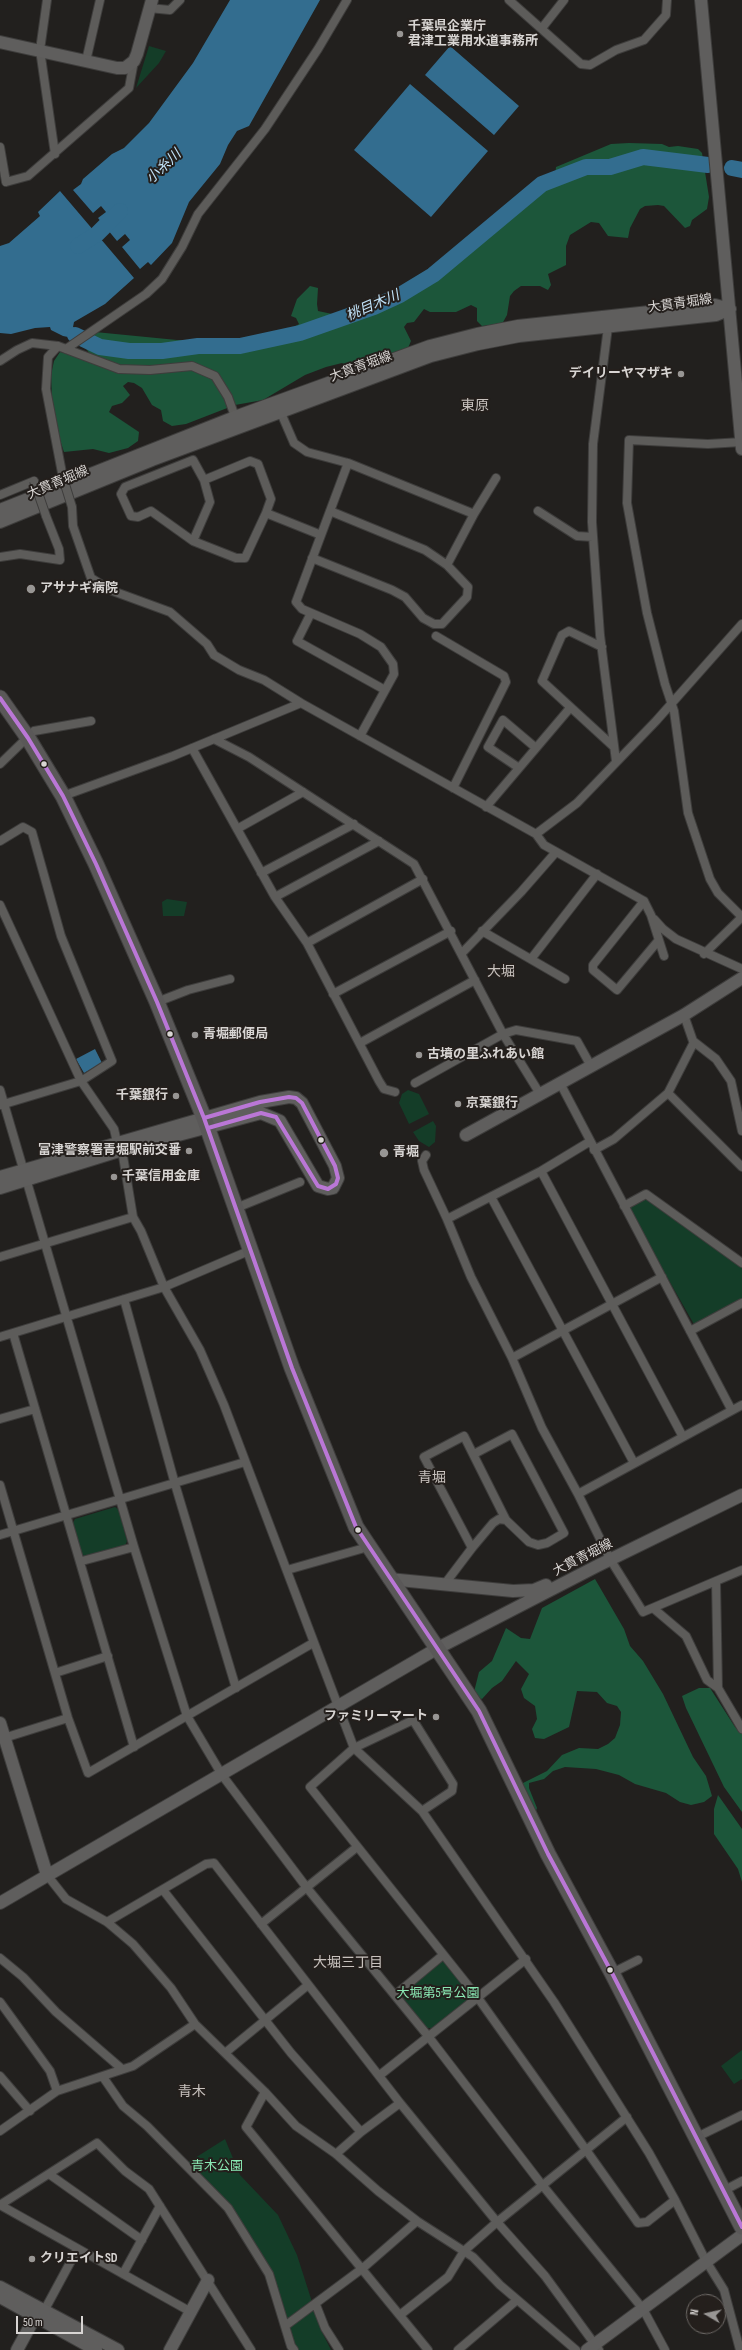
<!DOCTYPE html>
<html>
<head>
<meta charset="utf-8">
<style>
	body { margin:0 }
	#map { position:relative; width:742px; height:2350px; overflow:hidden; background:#22201e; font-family:"Sofia Sans Condensed",sans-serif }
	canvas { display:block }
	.north { position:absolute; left:686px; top:2294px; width:40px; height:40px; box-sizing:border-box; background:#241f1c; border:1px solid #6c6865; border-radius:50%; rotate:279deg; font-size:11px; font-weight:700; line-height:16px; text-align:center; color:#d8d5d3 }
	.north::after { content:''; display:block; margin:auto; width:14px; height:18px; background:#989694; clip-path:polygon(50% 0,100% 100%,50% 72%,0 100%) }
	.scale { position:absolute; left:16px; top:2316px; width:67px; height:18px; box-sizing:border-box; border:2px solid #d8d5d3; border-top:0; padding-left:5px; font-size:12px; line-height:14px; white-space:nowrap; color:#d8d5d3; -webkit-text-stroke:3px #241f1c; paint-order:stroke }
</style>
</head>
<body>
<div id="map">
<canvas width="742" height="2350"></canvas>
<div class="north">N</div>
<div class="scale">50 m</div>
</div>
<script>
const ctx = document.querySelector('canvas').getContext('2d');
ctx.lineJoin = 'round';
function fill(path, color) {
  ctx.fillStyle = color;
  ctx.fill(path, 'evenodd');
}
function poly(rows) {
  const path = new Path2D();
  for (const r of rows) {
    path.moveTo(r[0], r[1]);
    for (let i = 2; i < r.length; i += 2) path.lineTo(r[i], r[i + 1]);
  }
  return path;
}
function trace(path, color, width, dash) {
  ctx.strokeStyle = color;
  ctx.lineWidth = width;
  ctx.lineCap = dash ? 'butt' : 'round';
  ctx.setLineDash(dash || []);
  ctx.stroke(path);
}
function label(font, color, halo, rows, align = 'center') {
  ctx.font = font + ' "Sofia Sans Condensed","Noto Sans JP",sans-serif';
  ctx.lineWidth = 4;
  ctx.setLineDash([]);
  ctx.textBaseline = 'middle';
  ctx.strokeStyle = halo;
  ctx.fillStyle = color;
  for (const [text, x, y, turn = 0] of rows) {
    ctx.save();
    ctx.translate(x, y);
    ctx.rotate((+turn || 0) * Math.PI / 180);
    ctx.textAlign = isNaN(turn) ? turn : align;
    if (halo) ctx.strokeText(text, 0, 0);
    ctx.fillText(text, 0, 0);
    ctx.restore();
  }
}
const green = poly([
	[149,46,166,51,159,63,136,88],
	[167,899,187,902,184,916,163,916,162,902],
	[408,1090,419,1094,429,1114,409,1124,399,1103,402,1094],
	[433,1121,436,1126,435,1142,429,1147,419,1141,413,1132],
	[646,1197,742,1267,742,1299,695,1326,627,1207],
	[115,1507,119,1510,127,1541,125,1546,86,1557,82,1555,73,1523,75,1519],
	[440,1962,444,1962,470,1995,469,2000,432,2028,427,2028,403,1998,403,1994],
	[742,2050,742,2079,734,2084,721,2066],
	[225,2139,240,2175,278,2215,297,2255,321,2330,331,2350,298,2350,294,2345,271,2272,230,2207,187,2163]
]);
const forest = poly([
	[629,143,662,144,669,147,678,146,698,149,702,153,709,197,707,209,692,220,690,226,685,228,664,206,658,205,645,206,640,209,630,228,628,238,608,236,599,223,591,222,570,235,566,246,566,265,548,274,551,285,548,290,540,286,521,286,514,291,510,296,507,315,502,324,482,326,477,321,477,308,471,305,456,312,430,312,424,309,414,322,407,323,404,327,411,341,408,348,349,367,342,363,326,367,305,375,263,400,235,405,186,424,172,426,163,421,161,410,152,405,142,388,134,383,128,382,123,386,130,395,122,403,112,406,109,412,139,432,138,441,128,448,109,453,93,449,64,452,58,434,52,399,51,375,54,361,60,352,70,354,90,354,84,346,95,332,177,340,237,340,256,338,289,330,299,324,296,318,291,316,297,299,310,286,318,288,317,304,318,311,337,315,360,309,370,311,383,307,405,293,411,283,450,256,471,245,490,230,521,199,536,192,555,176,556,167,611,144],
	[595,1579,624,1629,630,1646,643,1661,663,1694,693,1757,706,1776,712,1796,704,1802,691,1805,680,1802,666,1793,635,1784,619,1775,596,1769,565,1767,553,1771,544,1779,529,1783,529,1788,537,1808,535,1814,517,1786,547,1771,562,1755,579,1748,598,1749,608,1744,615,1738,620,1725,621,1712,617,1706,607,1703,597,1692,577,1691,569,1727,544,1739,535,1738,532,1729,537,1719,535,1706,524,1698,521,1689,529,1674,516,1661,502,1681,492,1688,482,1699,473,1696,479,1672,492,1661,506,1628,521,1638,530,1639,542,1608],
	[699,1688,710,1688,735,1727,742,1734,742,1812,724,1787,686,1708,682,1696],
	[718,1795,742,1829,742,1882,738,1869,714,1834,714,1809]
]);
const water = poly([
	[230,0,320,0,249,126,237,131,228,145,220,164,189,202,172,243,151,265,148,262,140,269,122,247,130,240,125,234,117,241,98,218,106,212,101,206,93,213,73,190,81,184,83,179,112,154,124,148,149,123,193,63],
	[450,46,519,106,494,135,425,75],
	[410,84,488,151,431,217,354,150],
	[60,191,134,278,105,304,74,322,73,327,82,333,73,338,63,336,51,330,50,327,35,328,11,334,0,333,0,246,9,243,40,216,38,212],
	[95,1049,102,1063,84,1073,76,1059]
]);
const river = poly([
	[732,168,742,170],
	[78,246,97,234,120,211],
	[75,335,100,347,129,351,162,351,198,346,240,346,300,333,374,307,400,295,433,275,542,184,586,167,610,167,643,157,708,165]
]);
const street = poly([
	[47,0,40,50,55,154],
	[509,0,581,64,590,65,616,50,644,40,666,15,667,0],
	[149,8,170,10,180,0],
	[542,28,564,0],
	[86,61,100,0],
	[0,147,6,182,28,176,129,88,134,61],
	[608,327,593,444,592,522,600,635,616,761],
	[58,346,48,357,46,389,63,478],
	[66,349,146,294,162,279,182,247,198,214,265,129,318,49,347,0],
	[0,361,17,350,32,343,58,346,119,369,150,370,192,366,215,376,228,397,237,422],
	[281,413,294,443,307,452,348,463,474,514,447,565],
	[348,463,296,602,302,609,360,634,381,647,393,664,394,674,360,736],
	[204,480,193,460,125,487,121,494,131,516,138,517,151,511,193,541,236,558,245,558,266,513],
	[0,495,34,481],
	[72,507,73,526,91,578,110,590,170,612,207,644,214,655,239,670,264,680,301,703,536,834,544,845,644,901,651,915,664,956],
	[538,511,577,536,593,537],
	[474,514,496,478],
	[193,541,210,502,204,480,250,461,258,464,271,499,266,513,321,535],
	[0,557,20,554,60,560,59,549,46,516],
	[312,558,392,590,405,597,423,618,434,624,442,624,467,597,468,587,447,565,425,550,330,511],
	[311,613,297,641,385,690],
	[436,636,504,676,506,682,453,788],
	[602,647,569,631,562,635,542,681,614,747],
	[214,739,249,757,414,864,503,1034,540,1094],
	[192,748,275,897,307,943,379,1081,384,1089,395,1092],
	[0,764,34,731,91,721],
	[519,768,488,747,503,720,536,748],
	[63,796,173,756,301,703],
	[486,807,570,708],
	[237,829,303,792],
	[536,834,577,803,656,721,742,624],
	[0,841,23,827,32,832,61,936,112,1061,81,1081,1,1105],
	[261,873,354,824],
	[275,897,379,841],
	[644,901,593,965,593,970,617,990,658,941],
	[0,905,81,1081,114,1129,117,1142],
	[742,917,718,893,710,879,688,813,674,711,665,684,647,613,627,503,629,440,708,444,742,442],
	[654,919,663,929,676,939,742,969],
	[482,931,565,979],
	[307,943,423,879],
	[462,953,521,892,556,852],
	[704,954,742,917],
	[531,959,597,874],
	[333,994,451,931],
	[157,1002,188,990,230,979],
	[684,1015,693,1041,716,1059,731,1081,742,1131],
	[360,1043,475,980],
	[415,1083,503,1034,516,1030,577,1041,591,1066],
	[560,1083,731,1409],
	[0,1090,134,1547,187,1716,222,1775,307,1888,428,2036,539,2181,643,2309,665,2350],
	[668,1093,742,1167],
	[122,1150,133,1217,141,1231,164,1287,200,1350,224,1405,354,1748,422,1811,554,2002,649,2153,675,2200,706,2261,724,2290,740,2350],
	[594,1150,614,1139,668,1093,694,1042],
	[426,1155,422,1161,424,1170,447,1219,471,1277,512,1358,542,1428,578,1494,610,1559,643,1612,742,1570],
	[541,1171,683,1437],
	[491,1197,634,1463],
	[624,1206,646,1194,742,1263],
	[236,1208,300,1182],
	[447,1219,541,1171,589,1142],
	[0,1257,133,1217],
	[124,1299,175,1484,236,1688],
	[690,1331,742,1303],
	[13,1333,134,1747],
	[0,1337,164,1287,251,1250],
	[512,1358,662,1277],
	[0,1419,35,1409],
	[0,1485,68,1718,88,1773,313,1643],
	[578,1494,742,1405],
	[0,1535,245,1462],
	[472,1548,424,1457,464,1436,506,1520],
	[82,1561,134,1547],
	[287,1570,368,1547],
	[716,1581,718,1688,742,1729],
	[444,1585,472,1548,493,1523,499,1519,506,1520,529,1542,538,1545,547,1543,564,1533,512,1434,474,1454],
	[653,1608,686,1636,707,1680,718,1688],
	[55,1673,108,1656],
	[1,1739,68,1718],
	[422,1811,452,1791,453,1784,413,1720,354,1748,310,1787,478,1998,638,2223,647,2222,675,2200],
	[47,1875,66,1899,107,1922,133,1944,171,1988,195,2024,265,2092,296,2126,336,2154,378,2191,417,2221,473,2257,500,2285,576,2350],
	[163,1890,291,2053,361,2132],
	[107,1922,206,1864,214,1863,400,2103,497,2222,545,2276,599,2350],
	[261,1924,357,1847],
	[0,1958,23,1977,56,2012,122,2069],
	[612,1973,638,1960],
	[395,1995,443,1955],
	[0,2002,50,2071,57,2091],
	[225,2053,308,1985],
	[380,2075,526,1959],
	[0,2076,30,2111],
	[103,2077,123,2106,147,2126,228,2208,269,2274,291,2346,294,2350],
	[265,2092,246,2127,428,2350],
	[0,2131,57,2091,133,2066,195,2024],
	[697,2137,742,2115],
	[336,2154,361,2132,400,2103],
	[49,2174,142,2240],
	[723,2191,742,2181],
	[0,2205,97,2143,125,2171,149,2189,251,2350],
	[0,2205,191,2312],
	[123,2274,160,2206],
	[316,2305,325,2328,339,2350],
	[44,2311,77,2250],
	[400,2315,448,2277,464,2251,497,2222,627,2117],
	[285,2326,363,2268,417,2221],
	[458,2350,517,2300]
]);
const secondary = poly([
	[701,0,742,449],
	[0,42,117,68,125,68,134,61,137,54,152,0],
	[0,510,235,417,430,346,477,334,518,326,715,305,730,309],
	[0,522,152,460,431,356,478,344,519,336,716,315,730,309],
	[466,1135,684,1015,742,978],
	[0,1177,260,1102,289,1097,296,1098,302,1103,335,1166,338,1178,333,1188,328,1189,318,1186,280,1121,261,1113,122,1150,0,1188],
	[389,1579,513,1591,534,1590,546,1585],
	[0,1723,47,1875],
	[0,1903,438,1648,597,1566,742,1495],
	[0,2287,118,2350],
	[0,2297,96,2350],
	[17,2350,35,2317],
	[170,2350,208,2280],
	[587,2350,742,2235]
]);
const highway = poly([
	[0,698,28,738,63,796,96,864,157,1002,204,1118,292,1368,356,1527,479,1711,548,1854,612,1973,742,2227]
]);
const streetBridge = poly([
	[63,478,72,507],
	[34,481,46,516]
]);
const bus1 = poly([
	[0,698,28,738,63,796,96,864,157,1002,204,1118,292,1368,356,1527,479,1711,548,1854,612,1973,742,2227],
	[204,1118,260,1102,289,1097,296,1098,302,1103,335,1166,338,1178,336,1184,328,1189,318,1186,276,1117,261,1113,208,1128]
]);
const markers = [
	[400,34,4,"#989694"],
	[681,374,4,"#989694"],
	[31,589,5,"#989694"],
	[44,764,3.5,"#d8d5d3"],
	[170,1034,3.5,"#d8d5d3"],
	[195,1035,4,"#989694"],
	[419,1055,4,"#989694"],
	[176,1096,4,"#989694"],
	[458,1104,4,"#989694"],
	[321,1140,3.5,"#d8d5d3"],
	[189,1151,4,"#989694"],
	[384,1153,5,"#989694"],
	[114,1177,4,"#989694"],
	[358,1530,3.5,"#d8d5d3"],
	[436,1717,4,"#989694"],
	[610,1970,3.5,"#d8d5d3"],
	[32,2259,4,"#989694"]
];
const poiNames = [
	["千葉県企業庁",408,27],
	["君津工業用水道事務所",408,42],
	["デイリーヤマザキ",673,374,"right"],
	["アサナギ病院",40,589],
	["青堀郵便局",203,1035],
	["古墳の里ふれあい館",427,1055],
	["千葉銀行",168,1096,"right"],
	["京葉銀行",466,1104],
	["富津警察署青堀駅前交番",181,1151,"right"],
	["青堀",393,1153],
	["千葉信用金庫",122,1177],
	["ファミリーマート",428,1717,"right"],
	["クリエイトSD",40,2259]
];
const streetNames = [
	["大貫青堀線",680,304,-8],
	["大貫青堀線",361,367,-20],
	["大貫青堀線",58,483,-23],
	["大貫青堀線",583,1558,-27]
];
const parkNames = [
	["大堀第5号公園",438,1994],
	["青木公園",217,2167]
];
const waterNames = [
	["小糸川",164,167,-44],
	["桃目木川",373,306,-23]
];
const neighbourhoodNames = [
	["東原",475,406],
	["大堀",501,972],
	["青堀",432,1478],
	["大堀三丁目",348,1963],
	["青木",192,2092]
];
fill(green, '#143d28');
fill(forest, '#1c563a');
fill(water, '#336d8f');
trace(river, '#336d8f', 16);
trace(street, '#3e3d3c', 10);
trace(secondary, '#3e3d3c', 14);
trace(highway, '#3e3d3c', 17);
trace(street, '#5d5c5a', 8);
trace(secondary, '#5f5e5d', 12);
trace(highway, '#5a5858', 15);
trace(streetBridge, '#3e3d3c', 10, []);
trace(streetBridge, '#5d5c5a', 8);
trace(bus1, '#ba77d6', 4);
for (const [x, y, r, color] of markers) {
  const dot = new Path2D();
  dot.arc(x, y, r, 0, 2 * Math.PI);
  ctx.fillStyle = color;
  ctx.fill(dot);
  trace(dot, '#241f1c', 1.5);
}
label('bold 13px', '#d8d5d3', '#241f1c', poiNames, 'left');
label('13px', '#d8d5d3', '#241f1c', streetNames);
label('13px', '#8ae8b3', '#241f1c', parkNames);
label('italic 14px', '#c1e3f9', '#241f1c', waterNames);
label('14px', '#c8c2be', '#241f1c', neighbourhoodNames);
</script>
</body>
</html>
